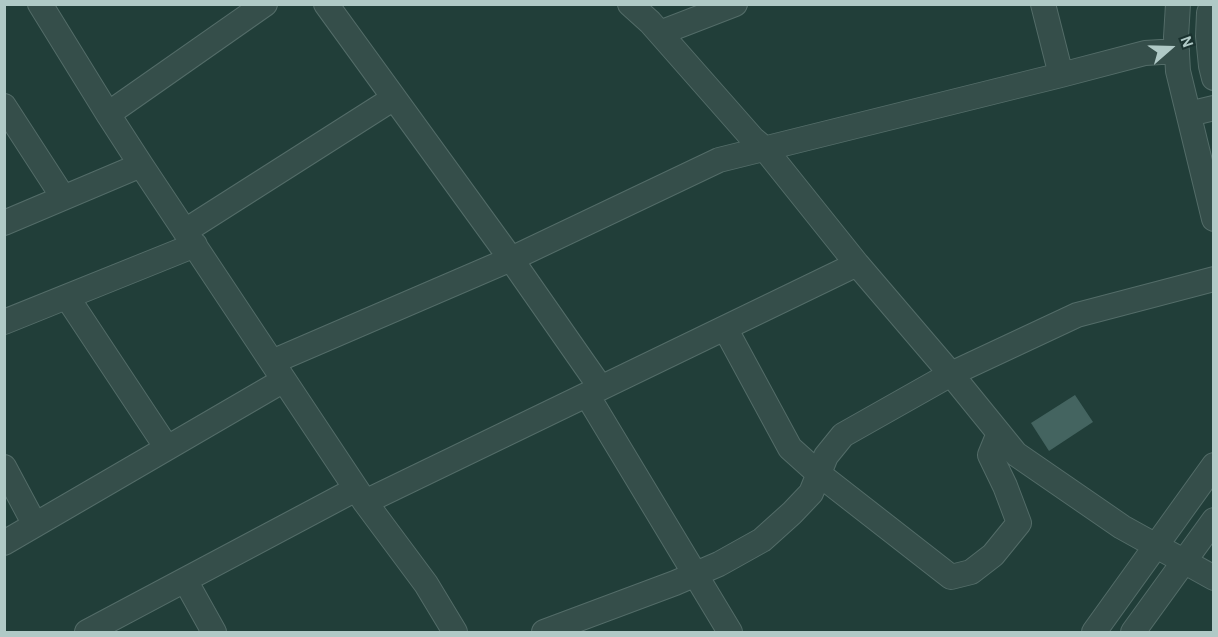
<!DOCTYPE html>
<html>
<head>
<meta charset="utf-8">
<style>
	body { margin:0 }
	#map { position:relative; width:1218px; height:637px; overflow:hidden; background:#213e39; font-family:"Alegreya Sans",sans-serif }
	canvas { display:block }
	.frame { position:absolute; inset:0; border:6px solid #b0c9c6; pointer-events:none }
	.north { position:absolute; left:1140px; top:18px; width:60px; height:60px; -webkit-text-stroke:4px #1a322f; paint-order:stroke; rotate:70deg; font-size:16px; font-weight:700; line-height:24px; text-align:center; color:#b0c9c6 }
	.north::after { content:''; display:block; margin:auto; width:21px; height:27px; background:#b0c9c6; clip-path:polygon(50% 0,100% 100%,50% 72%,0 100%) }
</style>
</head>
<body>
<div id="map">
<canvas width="1218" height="637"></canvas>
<div class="frame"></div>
<div class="north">N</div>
</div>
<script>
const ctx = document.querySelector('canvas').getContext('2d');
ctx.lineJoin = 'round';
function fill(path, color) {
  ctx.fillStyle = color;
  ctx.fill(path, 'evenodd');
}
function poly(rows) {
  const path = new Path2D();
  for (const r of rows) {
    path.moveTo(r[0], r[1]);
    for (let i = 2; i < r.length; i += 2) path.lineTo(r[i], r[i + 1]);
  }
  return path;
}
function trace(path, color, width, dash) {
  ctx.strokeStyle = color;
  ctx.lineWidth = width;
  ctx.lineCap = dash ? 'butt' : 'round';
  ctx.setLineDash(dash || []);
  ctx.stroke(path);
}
const building = poly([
	[1075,395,1093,422,1049,451,1031,423]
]);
const minor = poly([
	[40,4,108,114,141,165,365,502,426,584,455,632],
	[326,4,511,259,601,388],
	[630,4,650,22,753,139,765,149,857,264,951,374,1016,454,1122,527,1214,578],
	[1043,4,1061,75],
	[1178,4,1176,37,1178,71,1214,219],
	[1212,4,1209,13,1208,36,1211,66,1214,78],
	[660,33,735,4],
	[4,106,63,197],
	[108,114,265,4],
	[1189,114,1214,108],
	[4,223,141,165],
	[185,231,394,98],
	[67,297,167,448],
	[4,322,195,245],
	[725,328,790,448,819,474,951,577,971,572,993,555,1019,523,1005,486,990,455,999,433],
	[272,362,511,259,719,160,1061,75,1145,53,1177,51],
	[587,395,730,632],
	[4,467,35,525],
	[365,502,857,264],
	[4,543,284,380],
	[185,580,214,632],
	[87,632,356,489],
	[544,632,675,583,719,564,762,540,792,513,811,493,826,456,843,435,951,374,1077,315,1214,279],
	[1094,632,1214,465],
	[1133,632,1214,520]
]);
fill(building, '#446460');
trace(minor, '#536c68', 26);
trace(minor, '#354e4a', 24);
</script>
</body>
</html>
